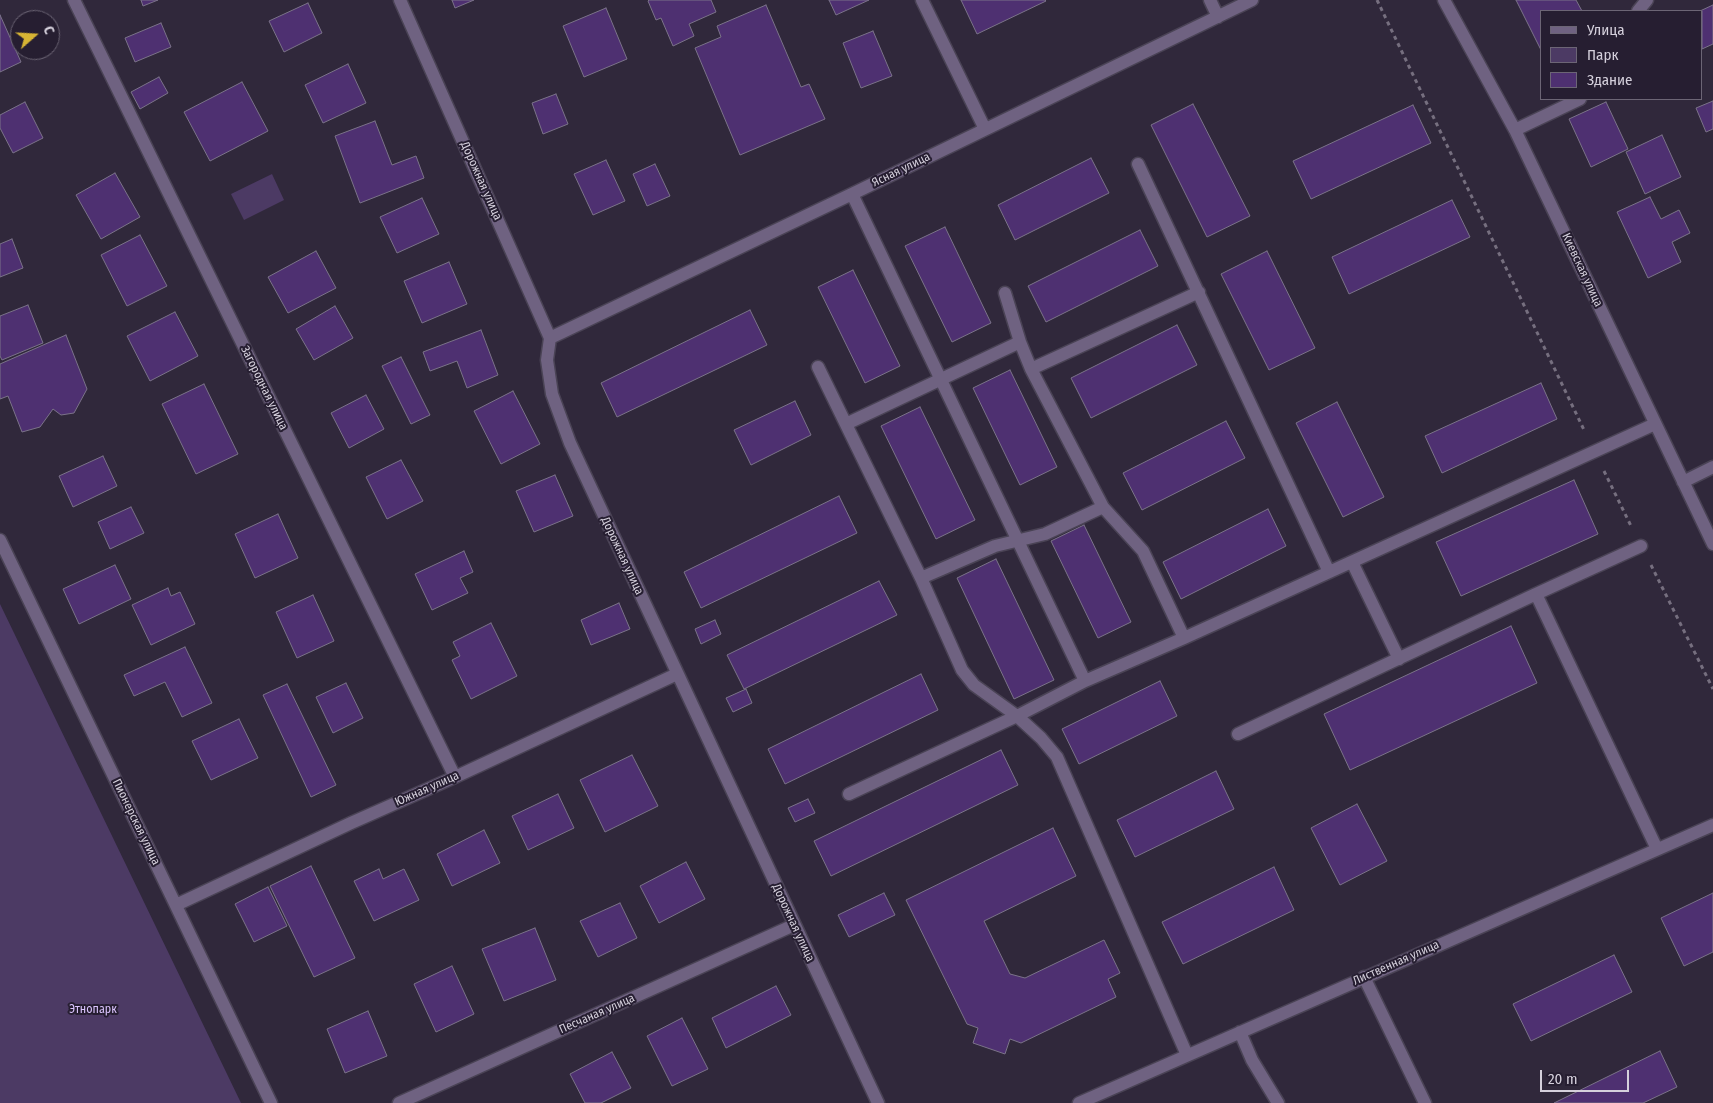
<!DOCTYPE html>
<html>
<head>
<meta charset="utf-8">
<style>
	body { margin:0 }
	#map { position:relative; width:1713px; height:1103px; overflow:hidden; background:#30283b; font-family:"Fira Sans Condensed",sans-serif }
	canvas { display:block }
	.legend { position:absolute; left:1540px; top:10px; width:162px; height:90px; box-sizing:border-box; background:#261e31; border:1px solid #6c6575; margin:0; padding:6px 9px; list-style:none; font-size:15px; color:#d5d0dc }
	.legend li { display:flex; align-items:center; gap:10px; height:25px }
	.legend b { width:25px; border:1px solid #6c6575 }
	.north { position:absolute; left:10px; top:10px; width:50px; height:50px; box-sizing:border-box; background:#261e31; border:1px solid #6c6575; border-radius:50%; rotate:71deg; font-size:14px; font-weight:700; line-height:20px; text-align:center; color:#d5d0dc }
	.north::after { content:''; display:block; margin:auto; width:18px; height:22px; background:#d7b434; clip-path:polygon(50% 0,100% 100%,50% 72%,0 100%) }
	.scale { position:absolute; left:1540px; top:1070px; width:89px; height:22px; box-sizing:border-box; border:2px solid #d5d0dc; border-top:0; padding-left:6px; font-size:15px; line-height:18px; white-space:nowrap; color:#d5d0dc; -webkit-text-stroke:4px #261e31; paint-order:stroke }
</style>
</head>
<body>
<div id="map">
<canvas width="1713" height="1103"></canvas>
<ul class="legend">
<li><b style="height:6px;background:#6f6281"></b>Улица</li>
<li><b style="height:14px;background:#4c3a64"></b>Парк</li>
<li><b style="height:14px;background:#4e3071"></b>Здание</li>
</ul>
<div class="north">С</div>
<div class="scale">20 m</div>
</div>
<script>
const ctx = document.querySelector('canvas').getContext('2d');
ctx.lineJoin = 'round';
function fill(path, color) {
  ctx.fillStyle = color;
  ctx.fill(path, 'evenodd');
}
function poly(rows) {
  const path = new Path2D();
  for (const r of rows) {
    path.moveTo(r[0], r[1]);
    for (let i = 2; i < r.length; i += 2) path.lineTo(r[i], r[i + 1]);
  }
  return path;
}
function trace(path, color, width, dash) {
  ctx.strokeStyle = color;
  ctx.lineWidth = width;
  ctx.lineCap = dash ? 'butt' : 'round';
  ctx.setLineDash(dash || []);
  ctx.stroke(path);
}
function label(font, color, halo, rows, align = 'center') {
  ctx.font = font + ' "Fira Sans Condensed",sans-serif';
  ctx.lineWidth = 4;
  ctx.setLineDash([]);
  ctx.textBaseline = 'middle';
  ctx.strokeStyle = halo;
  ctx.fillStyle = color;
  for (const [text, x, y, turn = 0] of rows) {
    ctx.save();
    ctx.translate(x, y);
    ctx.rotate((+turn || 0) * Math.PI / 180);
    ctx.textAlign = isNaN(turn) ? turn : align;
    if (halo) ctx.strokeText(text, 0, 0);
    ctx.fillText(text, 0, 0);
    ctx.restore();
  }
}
const green = poly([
	[272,174,284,200,244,220,231,194],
	[0,604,241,1103,0,1103]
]);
const building = poly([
	[141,0,158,0,143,6,141,0],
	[452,0,474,0,455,8,452,0],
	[649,0,711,0,716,12,689,24,694,36,673,46,661,18,656,20,648,1,649,0],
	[829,0,869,0,836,15,829,0],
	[961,0,1045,0,1046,1,977,34,961,0],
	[1516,0,1576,0,1582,11,1542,11,1542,52,1516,0],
	[308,3,322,33,284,52,269,21,308,3],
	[766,5,801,87,809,84,825,119,740,155,695,48,721,37,717,26,766,5],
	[1713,5,1713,44,1702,49,1702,11,1700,11,1713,5],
	[606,8,627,59,584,77,563,26,606,8],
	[0,15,21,62,0,72,0,15],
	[161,23,171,47,135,62,125,38,161,23],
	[873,31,892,76,861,88,843,43,873,31],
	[348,64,366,103,323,123,305,85,348,64],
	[159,77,168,93,140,109,131,92,159,77],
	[242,82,268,131,210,161,184,112,242,82],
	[556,94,568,124,543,134,532,103,556,94],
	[1713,101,1713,129,1706,132,1696,108,1713,101],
	[25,102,43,138,13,153,0,128,0,115,25,102],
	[1606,102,1628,149,1591,167,1569,119,1606,102],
	[1193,104,1250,216,1207,237,1151,125,1193,104],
	[1413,105,1431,143,1311,199,1293,161,1413,105],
	[375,121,392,165,416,156,424,178,360,203,335,136,375,121],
	[1662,135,1681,177,1645,194,1626,152,1662,135],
	[1091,158,1109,193,1015,240,998,205,1091,158],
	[606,160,625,201,593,215,574,174,606,160],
	[655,164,670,196,647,206,633,174,655,164],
	[115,173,140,217,101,239,76,195,115,173],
	[1650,197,1661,219,1679,210,1690,233,1672,242,1681,262,1648,278,1617,212,1650,197],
	[422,198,439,234,397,253,380,217,422,198],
	[1452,200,1470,237,1349,294,1332,257,1452,200],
	[945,227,991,323,952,342,905,246,945,227],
	[1140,230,1158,266,1046,322,1028,286,1140,230],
	[140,235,167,286,127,306,101,255,140,235],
	[12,239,23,268,0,277,0,244,12,239],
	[316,251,336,288,288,313,268,277,316,251],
	[1267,251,1315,348,1269,370,1221,274,1267,251],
	[449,262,467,304,422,323,404,281,449,262],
	[853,270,900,366,865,383,818,287,853,270],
	[28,305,43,343,2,360,0,356,0,316,28,305],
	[335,306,353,338,314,360,296,329,335,306],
	[750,310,767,345,617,417,601,383,750,310],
	[175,312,198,356,150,381,127,336,175,312],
	[1177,325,1197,365,1091,418,1071,378,1177,325],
	[481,330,498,375,467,388,457,361,430,371,423,352,481,330],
	[66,335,87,389,74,413,61,415,53,409,40,427,22,432,8,396,0,399,0,364,66,335],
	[401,357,430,415,411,424,382,366,401,357],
	[1010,370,1057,467,1020,485,973,388,1010,370],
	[1541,383,1557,419,1442,473,1425,436,1541,383],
	[204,384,238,454,196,474,162,404,204,384],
	[513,391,540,444,501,464,474,411,513,391],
	[366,395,384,429,349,448,331,413,366,395],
	[795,401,811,435,751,465,734,430,795,401],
	[1337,402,1384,497,1343,517,1296,423,1337,402],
	[920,407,975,520,936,539,881,426,920,407],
	[1226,421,1245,458,1142,510,1123,473,1226,421],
	[103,456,117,486,73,507,59,476,103,456],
	[401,460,423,501,387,519,366,477,401,460],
	[555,475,573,516,534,532,516,491,555,475],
	[1574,480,1598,534,1461,596,1436,542,1574,480],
	[839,496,857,533,701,608,684,572,839,496],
	[131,507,144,533,110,549,98,522,131,507],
	[1268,509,1286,546,1181,599,1163,562,1268,509],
	[278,514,298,558,255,578,235,534,278,514],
	[1084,525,1131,622,1098,638,1051,541,1084,525],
	[464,551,473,572,460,578,468,593,432,610,415,574,464,551],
	[996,559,1054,680,1014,699,957,578,996,559],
	[115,565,131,599,79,624,63,589,115,565],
	[879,581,897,615,744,689,727,655,879,581],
	[168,588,171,596,180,592,195,624,151,645,132,605,168,588],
	[313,595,334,641,297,658,276,612,313,595],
	[619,603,630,629,591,645,581,620,619,603],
	[715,620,721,634,701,644,695,629,715,620],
	[491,623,517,676,471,699,452,660,460,656,453,642,491,623],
	[1511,626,1537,683,1350,770,1324,714,1511,626],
	[185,647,212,703,182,717,165,682,134,696,124,675,185,647],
	[921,674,938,710,785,784,768,749,921,674],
	[1160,681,1177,716,1079,764,1062,729,1160,681],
	[346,683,363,718,333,733,316,697,346,683],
	[287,684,336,785,311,797,263,695,287,684],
	[746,689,752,703,733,712,726,698,746,689],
	[239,719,258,758,211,780,192,741,239,719],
	[1001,750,1018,785,831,876,814,841,1001,750],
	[632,755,658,806,605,832,580,780,632,755],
	[1216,771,1234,809,1135,857,1117,820,1216,771],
	[558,794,574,828,528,850,512,816,558,794],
	[808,799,815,813,795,822,788,808,808,799],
	[1357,804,1387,861,1340,885,1311,828,1357,804],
	[1053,828,1076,876,984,921,1010,974,1025,978,1104,940,1120,973,1108,979,1116,997,1021,1043,1010,1039,1005,1054,973,1043,978,1028,967,1024,906,900,1053,828],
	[484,830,500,863,452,886,437,854,484,830],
	[686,862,705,899,659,923,640,886,686,862],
	[311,866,355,958,314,977,270,886,311,866],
	[1274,867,1294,910,1183,964,1162,922,1274,867],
	[379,869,383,879,404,869,419,900,374,921,354,881,379,869],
	[268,887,287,926,254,942,235,904,268,887],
	[884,893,895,915,849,937,838,915,884,893],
	[1713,893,1713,952,1684,966,1661,918,1713,893],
	[620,903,637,938,598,957,580,921,620,903],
	[535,928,556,980,504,1001,482,949,535,928],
	[1614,955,1632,992,1531,1041,1513,1004,1614,955],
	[452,966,474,1014,436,1032,414,984,452,966],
	[776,986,791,1015,726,1048,712,1018,776,986],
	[368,1011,387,1056,345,1073,327,1029,368,1011],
	[682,1018,708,1069,672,1086,647,1036,682,1018],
	[1660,1051,1677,1087,1643,1103,1554,1103,1660,1051],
	[612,1052,631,1088,601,1103,585,1103,570,1074,612,1052]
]);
const path = poly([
	[1377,0,1585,432],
	[1604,471,1632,528],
	[1651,565,1713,689]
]);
const minor = poly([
	[74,0,455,777],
	[400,0,550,338,547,360,552,394,570,443,878,1103],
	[922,0,985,129],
	[1210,0,1218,17],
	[1444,0,1515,130,1713,544],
	[1638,11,1647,0],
	[1515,130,1580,99],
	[1138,164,1329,572],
	[852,194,1085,681,1184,638,1655,424],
	[1005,293,1020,342,1031,369,1103,507,1143,551,1184,638],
	[550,338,852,194,1252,0],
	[818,367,921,578,962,670,974,685,1017,716,1041,738,1057,757,1187,1055],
	[1031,369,1199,292],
	[846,424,1020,342],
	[1683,482,1713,467],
	[0,540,271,1103],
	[1352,562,1399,659],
	[921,578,995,546,1045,534,1103,507],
	[1536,594,1641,546],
	[1238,734,1536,594,1657,849],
	[849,794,1017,716,1085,681],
	[176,905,351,823,455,777,677,674],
	[1364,977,1425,1103],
	[1240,1032,1252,1060,1278,1103],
	[399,1103,794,925],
	[1079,1103,1713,825]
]);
const streetNames = [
	["Ясная улица",901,170,-26],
	["Дорожная улица",481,181,66],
	["Киевская улица",1582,270,65],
	["Загородная улица",264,388,64],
	["Дорожная улица",622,556,65],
	["Южная улица",427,789,-24],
	["Пионерская улица",136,822,64],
	["Дорожная улица",793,923,65],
	["Лиственная улица",1396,963,-24],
	["Песчаная улица",597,1014,-24]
];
const parkNames = [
	["Этнопарк",93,1010]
];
fill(green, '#4c3a64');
fill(building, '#4e3071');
trace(building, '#7b7389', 1);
trace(minor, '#4a4355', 15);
trace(path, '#766f7f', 3, [4, 4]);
trace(minor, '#6f6281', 12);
label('12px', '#d5d0dc', '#261e31', streetNames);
label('12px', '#dbc4fe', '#261e31', parkNames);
</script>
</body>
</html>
